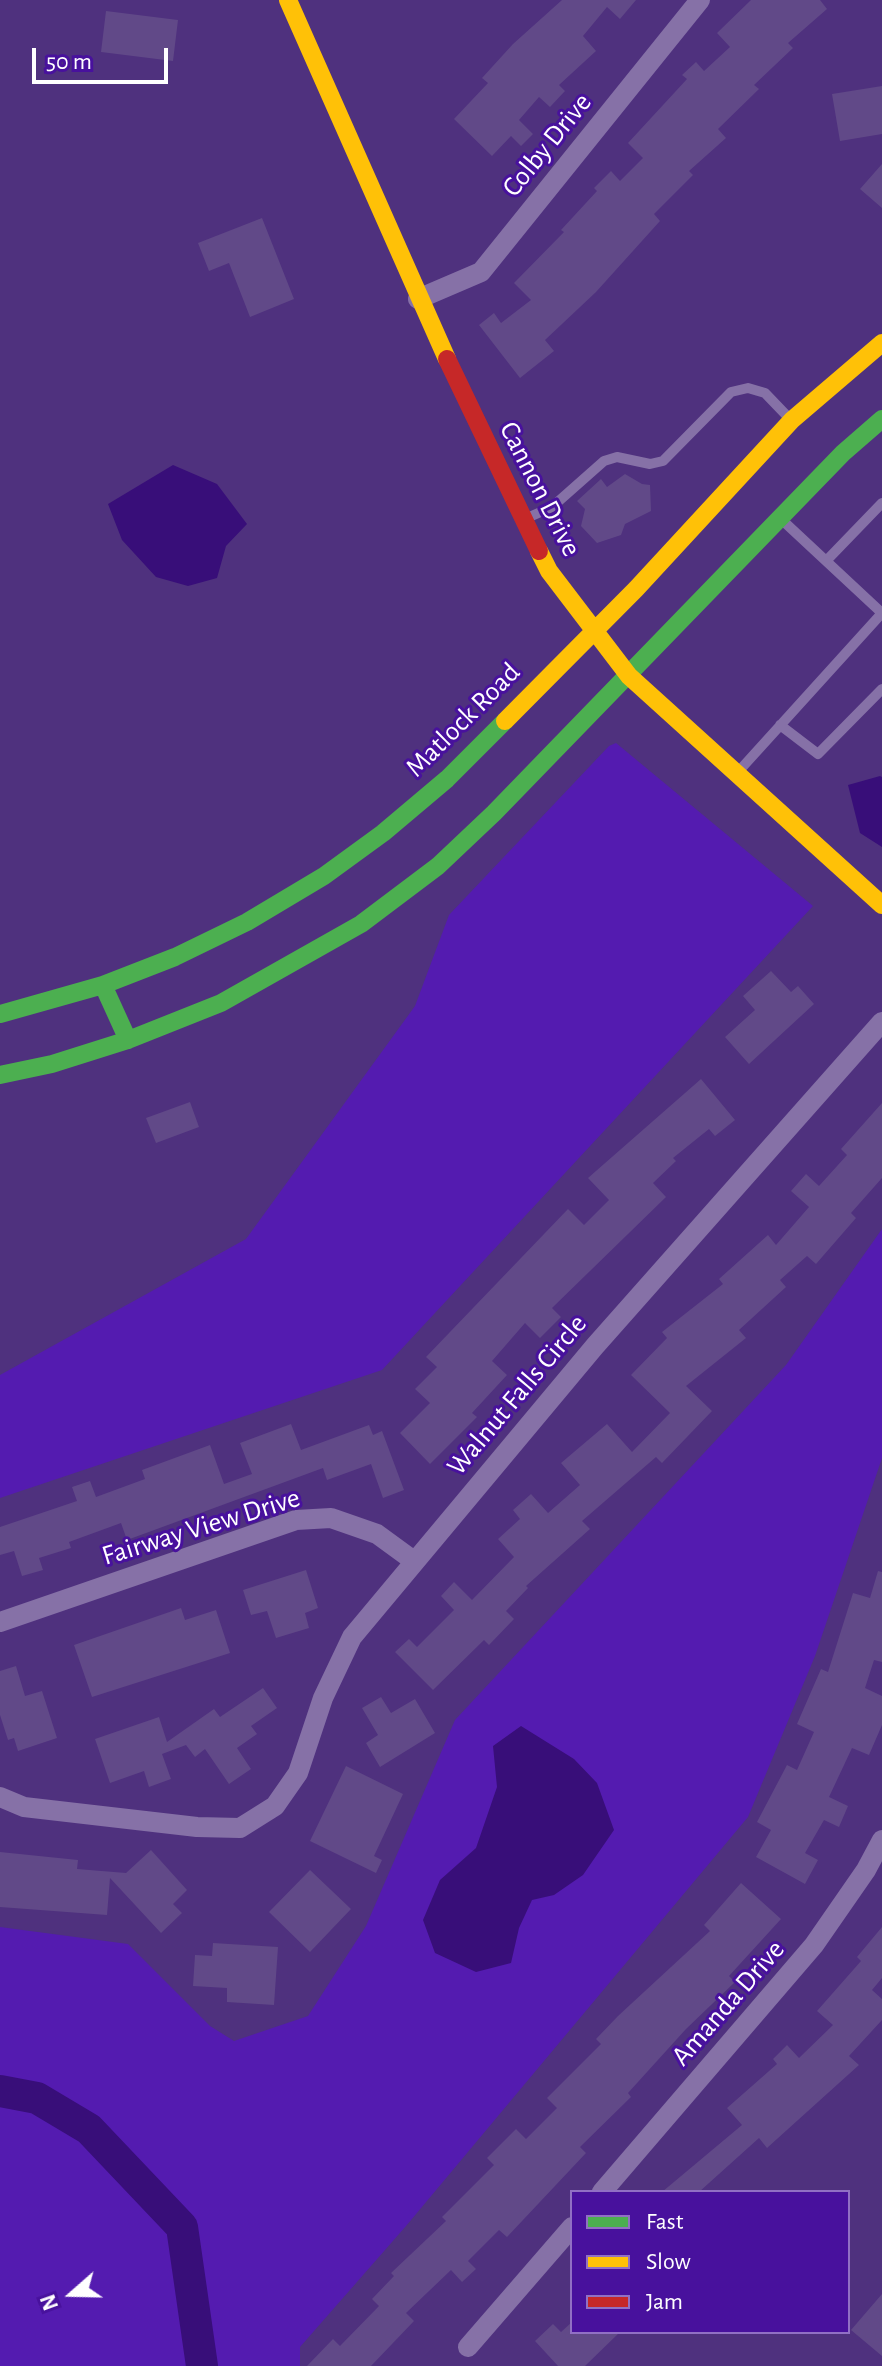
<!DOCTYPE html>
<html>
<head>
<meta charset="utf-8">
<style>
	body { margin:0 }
	#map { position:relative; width:882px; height:2366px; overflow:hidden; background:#4f317e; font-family:"Alegreya Sans",sans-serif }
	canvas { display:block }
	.legend { position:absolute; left:570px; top:2190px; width:280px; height:144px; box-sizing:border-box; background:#48119d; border:2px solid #9170c4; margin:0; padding:10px 14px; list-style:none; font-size:24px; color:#fff }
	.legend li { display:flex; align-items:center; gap:16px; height:40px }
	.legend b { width:40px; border:2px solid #9170c4 }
	.north { position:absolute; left:32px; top:2254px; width:80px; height:80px; -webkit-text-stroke:6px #48119d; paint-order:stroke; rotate:250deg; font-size:22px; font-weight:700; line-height:32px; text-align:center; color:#fff }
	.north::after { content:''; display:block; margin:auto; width:28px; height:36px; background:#fff; clip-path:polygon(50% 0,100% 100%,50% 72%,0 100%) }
	.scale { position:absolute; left:32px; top:48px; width:136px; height:36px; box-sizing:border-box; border:4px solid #fff; border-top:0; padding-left:10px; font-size:24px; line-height:28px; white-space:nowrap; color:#fff; -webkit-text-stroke:6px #48119d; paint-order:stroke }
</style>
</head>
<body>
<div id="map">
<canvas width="882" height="2366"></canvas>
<ul class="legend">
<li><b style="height:10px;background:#4caf50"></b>Fast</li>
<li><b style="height:10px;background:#ffc107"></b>Slow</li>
<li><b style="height:10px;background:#c62828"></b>Jam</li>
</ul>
<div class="north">N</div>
<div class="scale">50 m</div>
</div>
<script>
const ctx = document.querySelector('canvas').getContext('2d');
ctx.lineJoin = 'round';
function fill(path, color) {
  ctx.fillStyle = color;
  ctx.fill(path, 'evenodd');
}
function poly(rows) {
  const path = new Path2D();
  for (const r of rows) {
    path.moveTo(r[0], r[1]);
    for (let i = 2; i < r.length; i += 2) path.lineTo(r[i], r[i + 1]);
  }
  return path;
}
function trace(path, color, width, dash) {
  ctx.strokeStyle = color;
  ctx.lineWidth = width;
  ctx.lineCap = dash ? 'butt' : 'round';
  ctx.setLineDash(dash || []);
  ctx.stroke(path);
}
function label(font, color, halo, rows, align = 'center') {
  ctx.font = font + ' "Alegreya Sans",sans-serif';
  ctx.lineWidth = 6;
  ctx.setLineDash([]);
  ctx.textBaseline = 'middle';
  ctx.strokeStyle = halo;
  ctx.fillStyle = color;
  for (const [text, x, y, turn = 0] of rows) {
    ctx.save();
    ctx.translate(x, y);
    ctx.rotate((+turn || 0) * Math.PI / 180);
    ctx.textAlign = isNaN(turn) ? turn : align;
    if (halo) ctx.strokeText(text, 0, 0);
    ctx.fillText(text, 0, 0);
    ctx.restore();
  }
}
const green = poly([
	[616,743,813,906,382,1370,0,1498,0,1375,246,1239,415,1006,449,915,609,746],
	[882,1229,882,1458,815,1656,748,1817,406,2226,300,2347,300,2366,0,2366,0,1927,128,1944,210,2026,234,2041,308,2016,366,1926,455,1720,786,1365]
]);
const water = poly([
	[173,465,217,484,247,524,226,546,217,578,188,586,156,577,122,540,108,504],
	[880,776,882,777,882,847,860,833,848,785],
	[521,1726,574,1759,597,1783,614,1830,583,1875,554,1895,532,1900,519,1928,511,1963,476,1972,435,1953,423,1920,440,1880,476,1848,497,1787,493,1746]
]);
const river = poly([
	[0,2091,37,2098,89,2129,182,2227,202,2366]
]);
const building = poly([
	[562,0,636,0,620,19,607,7,583,36,596,51,559,85,565,91,550,107,539,97,519,120,533,134,521,146,511,136,492,156,454,119,488,83,482,78,513,44],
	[751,0,820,0,827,9,788,43,793,48,754,85,759,89,718,129,726,138,689,171,693,175,654,214,660,221,596,292,545,340,554,351,520,378,479,325,494,313,501,323,531,300,514,283,564,232,561,230,597,191,594,188,611,171,620,181,643,158,628,143,687,79,682,75,696,62,704,71,730,47,717,33],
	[106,11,178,20,173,61,101,52],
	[882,86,882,134,840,141,832,94],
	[882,164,882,208,860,189],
	[262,218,294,299,250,317,229,263,209,271,198,243],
	[625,474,642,484,650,485,651,511,625,524,621,535,597,543,581,526,585,509,577,501,601,479,607,487],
	[771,971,791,992,798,986,814,1004,749,1064,725,1037,755,1010,743,996],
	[701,1079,735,1120,715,1136,709,1129,673,1158,676,1161,653,1183,666,1197,552,1308,561,1317,540,1338,525,1323,492,1361,507,1375,472,1413,477,1417,430,1464,400,1433,430,1403,415,1389,437,1367,426,1357,568,1209,584,1225,609,1200,588,1178],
	[190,1102,199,1127,156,1143,146,1118],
	[882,1103,882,1178,851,1213,856,1218,816,1264,807,1256,780,1280,786,1287,739,1330,746,1338,686,1386,712,1411,662,1463,656,1457,582,1521,590,1529,526,1586,528,1588,506,1611,514,1619,489,1645,484,1640,433,1690,395,1652,409,1639,417,1647,454,1610,441,1596,454,1582,472,1600,514,1557,498,1539,520,1519,513,1510,531,1494,548,1513,580,1485,561,1463,607,1424,632,1452,670,1413,631,1375,667,1338,662,1332,723,1284,719,1279,768,1235,776,1245,809,1207,791,1191,806,1174,819,1186,847,1155,841,1149],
	[291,1424,301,1450,369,1425,373,1435,382,1431,404,1490,383,1498,371,1464,327,1480,323,1468,127,1540,121,1523,69,1542,71,1548,39,1558,43,1570,22,1576,14,1551,0,1555,0,1527,77,1501,72,1487,90,1481,96,1497,145,1479,142,1470,210,1445,224,1484,252,1474,240,1443],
	[306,1570,318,1608,305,1613,309,1628,276,1638,267,1611,251,1615,243,1590],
	[878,1571,882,1572,882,1662,874,1660,865,1688,882,1696,882,1725,869,1755,852,1748,829,1797,848,1806,839,1827,824,1820,805,1853,818,1860,805,1884,756,1857,771,1830,757,1822,787,1765,797,1770,814,1732,797,1724,821,1669,828,1672,853,1593,870,1598],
	[181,1608,185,1620,216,1610,230,1653,92,1697,74,1645],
	[16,1666,25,1696,42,1691,57,1738,18,1751,14,1738,8,1740,0,1715,0,1671],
	[263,1688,277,1708,251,1726,257,1734,237,1748,251,1769,229,1784,205,1749,195,1757,186,1745,162,1754,171,1779,149,1787,144,1771,110,1783,95,1739,159,1717,167,1742,214,1709,220,1717],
	[381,1697,391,1713,415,1699,435,1733,380,1767,366,1743,378,1735,362,1708],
	[346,1766,403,1794,374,1856,382,1860,376,1873,310,1841],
	[151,1850,187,1890,173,1904,182,1913,161,1933,110,1878,107,1915,0,1907,0,1852,78,1860,77,1869,126,1873],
	[310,1870,351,1909,310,1952,269,1912],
	[741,1883,781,1919,729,1976,735,1982,686,2029,628,2093,631,2097,580,2147,586,2153,507,2237,499,2230,468,2261,476,2269,462,2282,451,2270,406,2313,414,2321,371,2366,307,2366,333,2339,340,2346,379,2306,372,2299,394,2276,391,2273,446,2221,442,2217,494,2165,487,2158,516,2129,526,2139,557,2108,547,2098,601,2044,596,2039,618,2016,710,1931,704,1925],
	[882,1927,882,1978,872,1990,882,1999,882,2020,849,2056,859,2065,767,2148,759,2138,699,2192,662,2192,742,2125,727,2108,777,2064,773,2059,787,2045,799,2058,833,2025,817,2011,861,1961,857,1957],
	[213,1943,278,1947,274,2005,227,2002,227,1988,193,1986,195,1955,212,1956],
	[882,2294,882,2356,851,2330],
	[572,2322,572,2332,620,2332,585,2366,558,2366,535,2341,553,2324,561,2332]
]);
const lane = poly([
	[527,518,552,507,604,461,617,457,650,464,663,461,731,392,748,388,765,393,789,418],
	[781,519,882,613],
	[827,560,882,503],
	[780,725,818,754,882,689],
	[738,772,882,613]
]);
const street = poly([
	[418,299,481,272,700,0],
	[0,1622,296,1520,331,1518,377,1534,414,1561],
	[0,1797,24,1807,197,1827,240,1828,275,1806,298,1773,323,1698,352,1637,595,1346,882,1022],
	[602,2192,814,1945,866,1870,882,1840],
	[468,2347,572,2227]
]);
const fast = poly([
	[103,985,128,1040],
	[0,1014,103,985,175,957,247,922,324,876,383,833,447,779,505,721],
	[0,1075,52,1064,128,1040,221,1003,361,924,438,866,494,813,843,453,882,419]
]);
const slow = poly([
	[288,0,447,359],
	[539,551,549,571,629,676,882,905],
	[505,721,636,589,792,420,882,343]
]);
const jam = poly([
	[447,359,539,551]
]);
const streetNames = [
	["Colby Drive",547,145,-51],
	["Cannon Drive",540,489,63],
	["Matlock Road",463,720,-45],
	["Walnut Falls Circle",517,1395,-50],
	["Fairway View Drive",201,1527,-17],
	["Amanda Drive",728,2003,-49]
];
fill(green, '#541bb0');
fill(water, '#380e79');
trace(river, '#380e79', 32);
fill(building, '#614988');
trace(lane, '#8671a7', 10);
trace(street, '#8671a7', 20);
trace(fast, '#4caf50', 18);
trace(slow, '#ffc107', 18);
trace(jam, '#c62828', 18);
label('28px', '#fff', '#48119d', streetNames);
</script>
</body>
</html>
